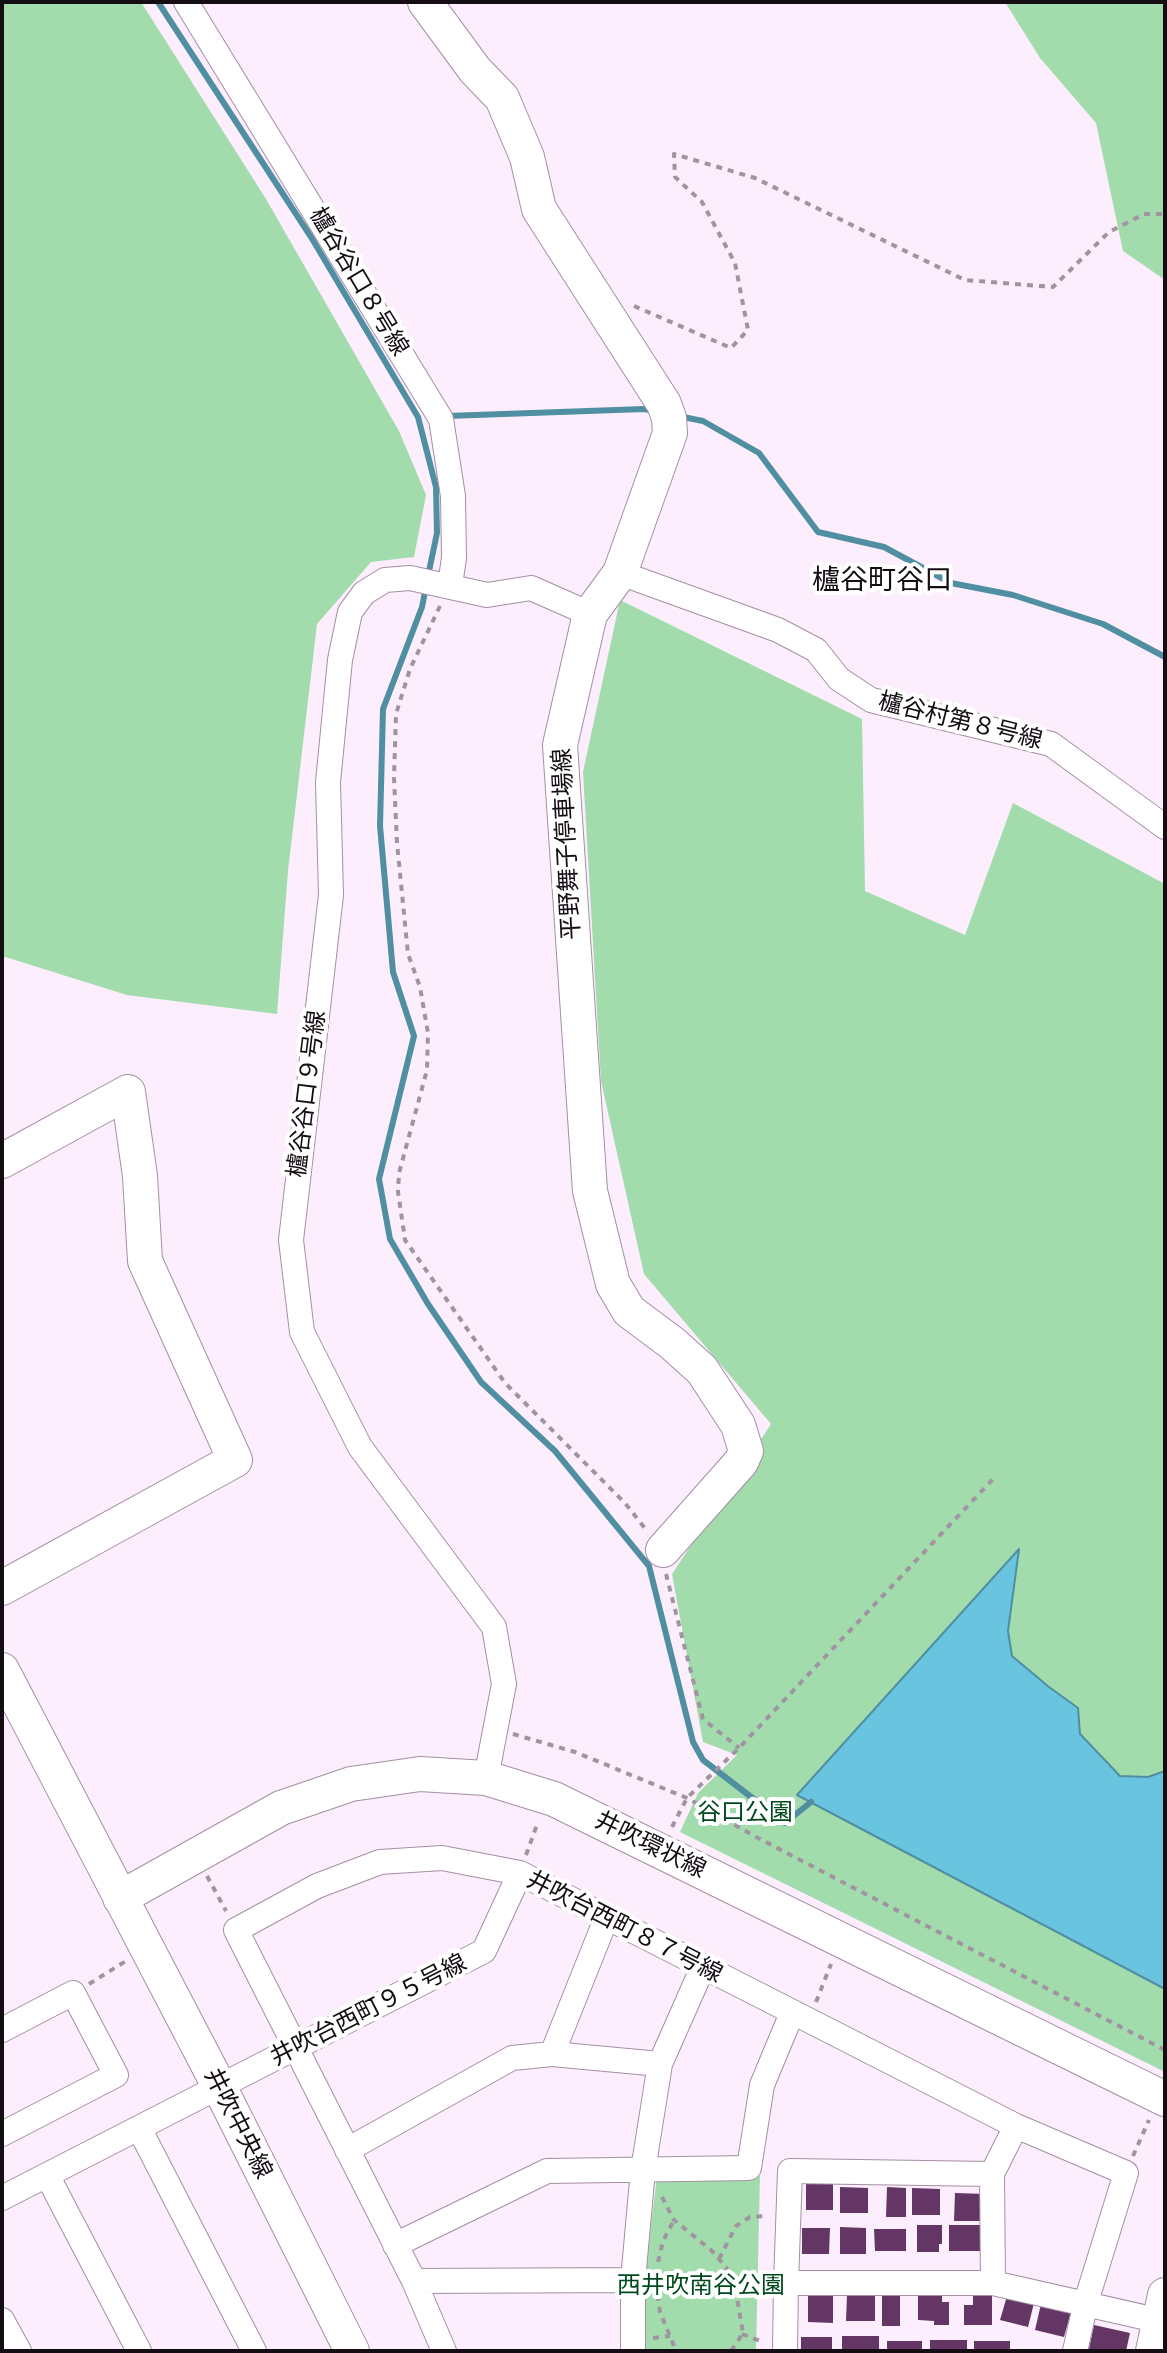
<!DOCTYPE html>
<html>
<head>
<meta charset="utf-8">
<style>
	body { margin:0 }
	#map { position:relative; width:1167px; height:2353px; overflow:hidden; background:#fceefc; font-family:"DM Sans",sans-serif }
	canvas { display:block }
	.frame { position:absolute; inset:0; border:4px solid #140d14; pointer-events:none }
</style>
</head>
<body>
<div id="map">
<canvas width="1167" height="2353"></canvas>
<div class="frame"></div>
</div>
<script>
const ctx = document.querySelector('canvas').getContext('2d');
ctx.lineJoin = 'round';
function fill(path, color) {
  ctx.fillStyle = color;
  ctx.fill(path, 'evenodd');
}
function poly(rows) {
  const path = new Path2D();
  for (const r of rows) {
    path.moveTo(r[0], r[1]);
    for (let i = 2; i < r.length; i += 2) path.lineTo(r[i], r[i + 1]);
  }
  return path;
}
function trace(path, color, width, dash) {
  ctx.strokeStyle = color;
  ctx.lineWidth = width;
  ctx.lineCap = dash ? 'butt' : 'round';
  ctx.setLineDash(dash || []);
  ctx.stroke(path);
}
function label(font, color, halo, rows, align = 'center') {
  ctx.font = font + ' "DM Sans","Noto Sans JP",sans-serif';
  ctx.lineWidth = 8;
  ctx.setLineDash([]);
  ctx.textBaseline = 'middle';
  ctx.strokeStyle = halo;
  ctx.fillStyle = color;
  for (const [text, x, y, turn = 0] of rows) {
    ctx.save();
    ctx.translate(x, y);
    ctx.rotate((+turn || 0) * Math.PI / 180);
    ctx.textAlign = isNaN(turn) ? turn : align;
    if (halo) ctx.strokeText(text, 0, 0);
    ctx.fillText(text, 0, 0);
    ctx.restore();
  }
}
const green = poly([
	[2,2,141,2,266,199,399,431,426,495,414,557,371,562,317,624,288,871,277,1014,127,995,2,956],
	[1005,2,1165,2,1165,280,1123,251,1096,123,1040,58],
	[620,600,862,719,865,891,965,935,1013,803,1165,884,1165,2072,680,1832,698,1793,737,1755,703,1742,672,1574,771,1424,644,1274,601,1081,583,772],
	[760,2176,756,2351,644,2351,644,2280,657,2177]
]);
const water = poly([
	[1019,1549,1008,1631,1012,1656,1049,1687,1078,1708,1080,1734,1120,1776,1148,1777,1165,1771,1165,1989,797,1795,1019,1549]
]);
const stream = poly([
	[158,2,311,237,418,417,436,487,437,533,428,576],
	[447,416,644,409,655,411],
	[678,416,703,421,759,453,818,532,884,547,951,583,1013,595,1103,624,1165,657],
	[426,587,422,607,383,709,380,826,393,972,414,1036,379,1179,390,1239,428,1304,481,1382,555,1451,649,1566,693,1742,703,1760,785,1823,811,1802]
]);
const building = poly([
	[806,2179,833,2180,833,2210,806,2210],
	[840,2187,868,2188,868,2213,840,2213],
	[887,2187,906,2188,906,2217,886,2217],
	[912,2188,940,2189,940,2215,912,2215],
	[955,2193,986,2194,986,2221,954,2221],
	[917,2225,942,2225,942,2244,939,2244,939,2252,917,2252],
	[949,2225,982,2225,982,2251,949,2251],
	[840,2227,866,2228,866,2254,840,2254],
	[802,2228,830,2228,829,2254,802,2254],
	[874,2229,906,2229,906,2251,875,2251],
	[882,2291,900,2291,900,2326,882,2326],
	[973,2292,992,2292,992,2325,964,2325,964,2305,973,2305],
	[808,2293,833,2293,833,2323,808,2322],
	[918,2294,942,2295,942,2302,949,2302,949,2325,934,2325,934,2321,918,2320],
	[847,2295,875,2295,875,2321,846,2321],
	[1007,2296,1034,2303,1028,2327,1000,2320],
	[1041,2304,1071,2312,1064,2337,1035,2330],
	[1094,2325,1130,2333,1126,2351,1089,2349],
	[842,2336,879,2336,879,2351,842,2351],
	[801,2337,832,2337,832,2351,801,2351],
	[930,2340,967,2340,967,2351,930,2351],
	[887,2341,922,2341,922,2351,887,2351],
	[974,2341,1010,2341,1010,2351,974,2351]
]);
const path = poly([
	[634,306,731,348,748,330,735,263,702,202,675,177,674,154,755,178,965,280,1053,287,1109,232,1144,214,1165,214],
	[440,606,410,669,396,714,394,778,397,843,408,954,420,987,428,1033,427,1070,399,1173,398,1192,405,1240,505,1383,625,1503,647,1531],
	[666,1574,703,1719,739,1748],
	[513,1734,575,1752,687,1798,758,1838,1165,2050],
	[672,1827,687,1798,739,1748,995,1477],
	[526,1855,538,1822],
	[207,1876,226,1911],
	[89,1984,126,1961],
	[816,2002,831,1964],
	[1133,2156,1149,2120],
	[662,2197,674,2220,711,2250,726,2267,737,2298,743,2333,731,2351],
	[719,2259,736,2226,750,2217,766,2216],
	[658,2262,663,2241,674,2220],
	[656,2283,660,2312,676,2351],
	[742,2334,763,2342],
	[653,2338,670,2336]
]);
const street = poly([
	[186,2,441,419,453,496,454,558,450,585],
	[620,573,778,630,816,650,839,679,871,700,1051,744,1165,827],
	[486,1778,504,1684,494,1627,360,1447,302,1332,291,1240,331,895,328,782,340,660,350,612,364,593,385,580,410,578,487,595,531,588,590,614],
	[2,2030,73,1993,116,2075,2,2134],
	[552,2054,606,1919],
	[1016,2126,992,2174,790,2171,786,2283,993,2283,1165,2322],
	[139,2128,254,2351],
	[347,2150,512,2058,552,2054,660,2064],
	[992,2174,993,2283],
	[47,2175,139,2351],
	[2,2198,484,1951,520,1873],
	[395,2245,547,2171,749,2168,762,2085,792,2013],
	[414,2281,633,2280],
	[2,2320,19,2351],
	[444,2351,414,2281,236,1930,317,1886,380,1862,442,1858,520,1873,1016,2126,1126,2173,1086,2302,1075,2351],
	[633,2351,633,2280,643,2170,660,2064,702,1969],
	[785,2351,786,2283]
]);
const secondary = poly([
	[425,2,475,70,502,98,527,157,539,209,664,404,669,418,670,433,620,573,590,614,560,745,590,1191,613,1284,629,1311,672,1343,702,1370,738,1425,746,1451,741,1462,663,1550],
	[2,1161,128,1092,140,1176,145,1261,235,1460,2,1588],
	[2,1670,220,2088,352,2351],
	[120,1898,281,1808,351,1784,420,1774,486,1778,554,1799,1165,2099],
	[1153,2351,1165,2295]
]);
const streetNames = [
	["櫨谷谷口８号線",358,282,59],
	["櫨谷村第８号線",960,722,14],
	["平野舞子停車場線",568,844,-93],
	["櫨谷谷口９号線",308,1094,-83],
	["井吹環状線",650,1846,26],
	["井吹台西町８７号線",624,1928,27],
	["井吹台西町９５号線",369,2011,-27],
	["井吹中央線",237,2124,63]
];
const parkNames = [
	["谷口公園",745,1814],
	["西井吹南谷公園",701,2287]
];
const quarterNames = [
	["櫨谷町谷口",882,582]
];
fill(green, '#a2dcac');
fill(water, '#69c5df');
trace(water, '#508ea2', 2);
trace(stream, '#508ea2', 6);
fill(building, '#643665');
trace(street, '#a48fa4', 26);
trace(secondary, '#a48fa4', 36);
trace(path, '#a094a0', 4, [6, 6]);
trace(street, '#fff', 24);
trace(secondary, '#fff', 34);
label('24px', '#140d14', '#fff', streetNames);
label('24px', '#00491c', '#fff', parkNames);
label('28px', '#140d14', '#fff', quarterNames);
</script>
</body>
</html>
